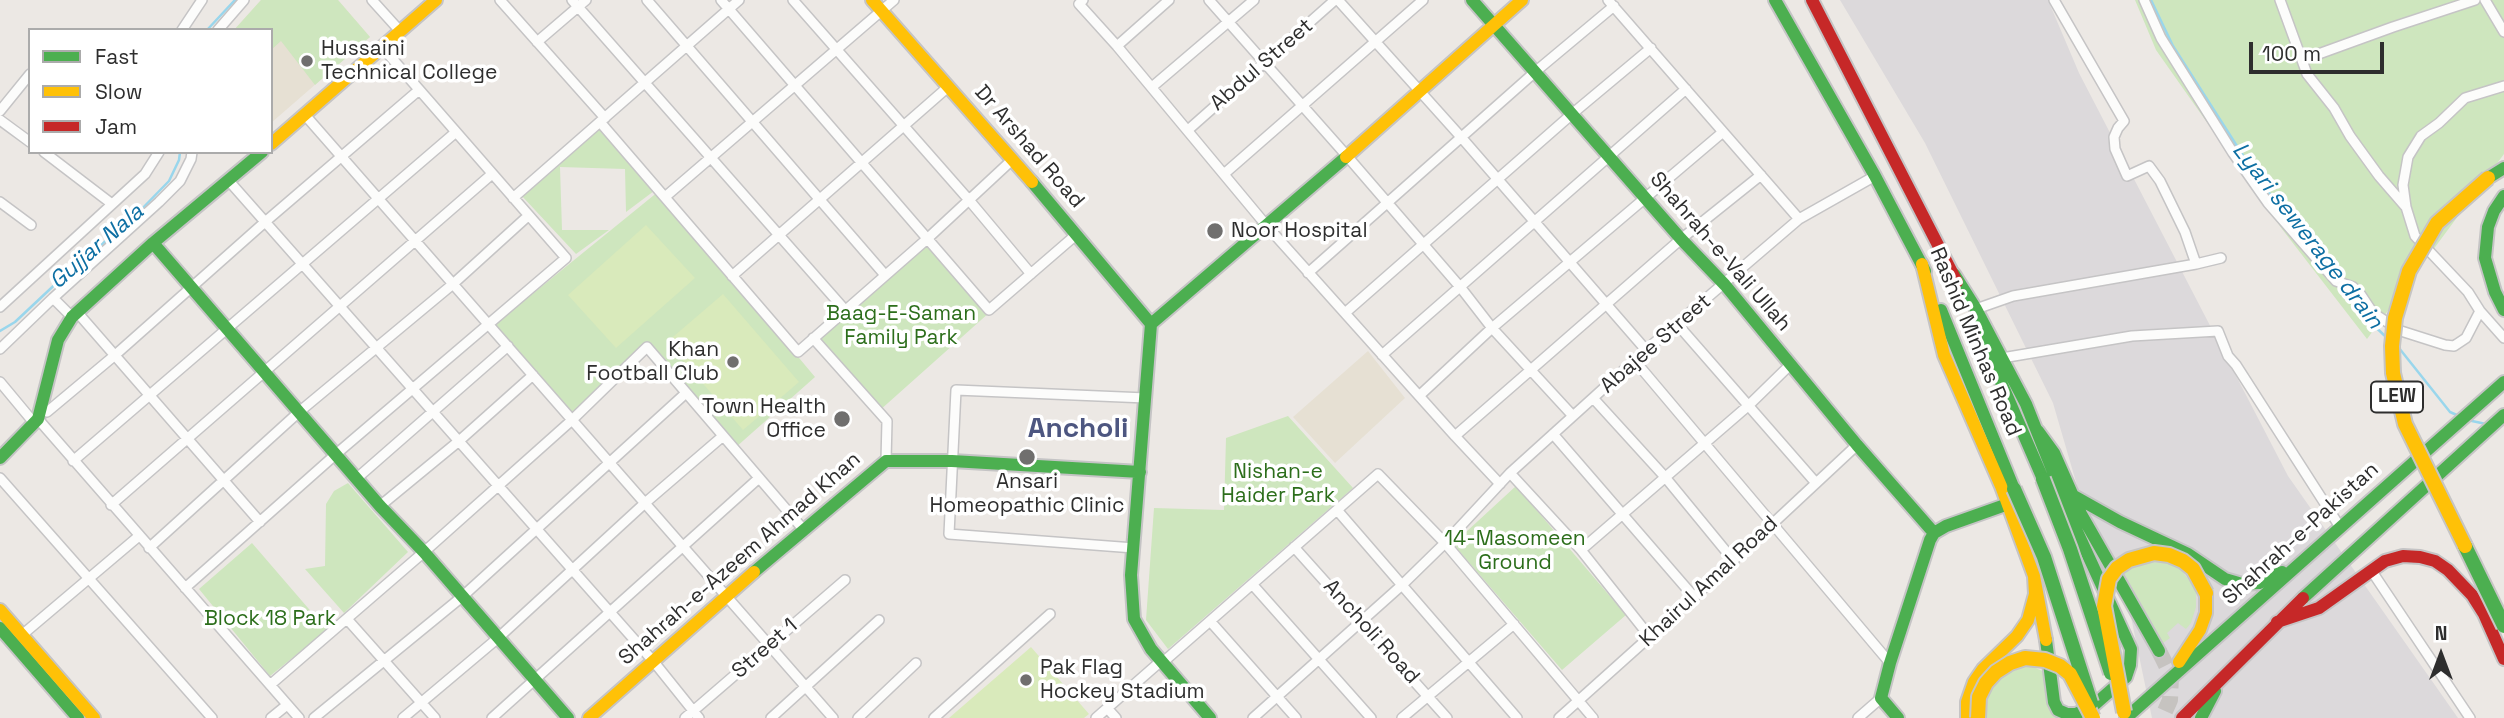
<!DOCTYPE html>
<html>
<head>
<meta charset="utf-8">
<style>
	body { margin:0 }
	#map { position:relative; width:2504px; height:718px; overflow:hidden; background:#ece8e4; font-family:"Space Grotesk",sans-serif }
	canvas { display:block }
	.legend { position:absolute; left:28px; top:28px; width:245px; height:126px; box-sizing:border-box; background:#fff; border:2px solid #ababab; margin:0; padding:9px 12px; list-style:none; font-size:21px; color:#2e2e2e }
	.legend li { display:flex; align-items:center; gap:14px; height:35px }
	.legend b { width:35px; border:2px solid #ababab }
	.north { position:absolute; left:2406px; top:620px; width:70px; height:70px; -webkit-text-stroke:5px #fff; paint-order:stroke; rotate:0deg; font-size:19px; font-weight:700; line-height:28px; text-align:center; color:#2e2e2e }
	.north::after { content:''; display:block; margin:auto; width:24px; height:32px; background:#2e2e2e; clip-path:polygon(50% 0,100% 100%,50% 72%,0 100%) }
	.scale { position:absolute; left:2249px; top:42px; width:135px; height:32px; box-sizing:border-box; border:4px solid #2e2e2e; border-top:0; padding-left:9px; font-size:21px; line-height:24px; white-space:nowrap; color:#2e2e2e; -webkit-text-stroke:5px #fff; paint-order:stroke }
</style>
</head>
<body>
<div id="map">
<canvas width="2504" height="718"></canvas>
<ul class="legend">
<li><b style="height:9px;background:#4caf50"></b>Fast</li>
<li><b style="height:9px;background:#ffc107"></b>Slow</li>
<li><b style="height:9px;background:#c62828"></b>Jam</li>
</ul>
<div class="north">N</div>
<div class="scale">100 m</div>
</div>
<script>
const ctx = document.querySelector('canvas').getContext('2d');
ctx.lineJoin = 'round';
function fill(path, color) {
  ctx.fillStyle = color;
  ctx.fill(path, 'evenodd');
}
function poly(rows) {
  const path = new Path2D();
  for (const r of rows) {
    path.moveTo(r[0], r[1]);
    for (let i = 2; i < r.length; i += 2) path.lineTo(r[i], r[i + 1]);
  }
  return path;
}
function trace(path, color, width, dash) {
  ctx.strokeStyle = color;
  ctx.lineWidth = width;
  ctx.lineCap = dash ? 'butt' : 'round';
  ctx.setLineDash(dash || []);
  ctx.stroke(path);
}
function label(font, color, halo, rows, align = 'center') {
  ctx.font = font + ' "Space Grotesk",sans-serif';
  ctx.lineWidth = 7;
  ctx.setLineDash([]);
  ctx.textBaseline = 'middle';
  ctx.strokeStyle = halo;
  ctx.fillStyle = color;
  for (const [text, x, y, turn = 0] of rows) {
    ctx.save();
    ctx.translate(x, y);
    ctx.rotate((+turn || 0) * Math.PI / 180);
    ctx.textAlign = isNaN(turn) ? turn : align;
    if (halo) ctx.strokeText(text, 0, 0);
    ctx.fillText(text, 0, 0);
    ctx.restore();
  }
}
const industrial = poly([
	[1840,0,2048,0,2079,73,2288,476,2458,718,2152,718,2123,579,2085,513,2053,403,1925,143]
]);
const education = poly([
	[261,0,338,0,370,37,271,123,271,30,234,30],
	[1368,351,1405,398,1335,463,1293,417]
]);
const green = poly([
	[261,0,338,0,370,37,315,85,281,41,271,50,271,30,234,30],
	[2135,0,2504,0,2504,154,2367,339,2282,229,2156,50],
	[599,125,654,191,626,212,625,169,560,167,562,230,609,230,576,254,521,195],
	[659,191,815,377,735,448,647,347,572,420,493,326],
	[927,239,990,312,879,411,813,338],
	[1288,416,1353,488,1168,649,1146,620,1154,508,1224,510,1226,438],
	[348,483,408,552,344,613,305,569,325,566,326,504,334,491],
	[1516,486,1626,615,1562,670,1453,544],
	[252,543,327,630,270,676,199,589],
	[2148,562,2167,563,2181,570,2196,589,2196,607,2191,623,2186,629,2178,623,2167,633,2170,638,2163,643,2124,573,2132,566],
	[2024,667,2033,667,2045,672,2061,718,1984,718,1989,694,1998,681,2006,674]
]);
const pitch = poly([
	[646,225,695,278,616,348,568,295],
	[723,294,799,382,743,430,667,342],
	[1031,647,1089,714,1084,718,949,718]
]);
const stream = poly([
	[2151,0,2173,46,2251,168,2275,201,2312,240,2342,279],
	[207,30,235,0],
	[2346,288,2364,316,2386,337],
	[0,331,15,322,64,276,132,219,169,181,179,160,180,152],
	[2399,348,2450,412,2459,416],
	[2472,421,2486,424]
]);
const highwayTunnel = poly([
	[2159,651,2171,675,2170,700,2162,718]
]);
const street = poly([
	[372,0,400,31],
	[500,0,605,118],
	[572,0,845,310],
	[647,0,885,275],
	[721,0,989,310,1077,234],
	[793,0,969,200,1031,274],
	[1083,0,1079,4,1117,46,1266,225,1455,436,1500,484],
	[1209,0,1347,156,1461,288,1492,328,1573,416],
	[1338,0,1461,137,1646,350],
	[1608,0,1799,219],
	[2144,0,2161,38,2233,153,2268,203,2336,281,2353,287,2361,295,2373,313,2401,331,2445,345,2454,346,2466,338,2480,311,2468,292,2415,236,2406,207,2403,185,2408,157,2421,136,2439,123,2465,98,2504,86],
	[2280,0,2307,74,2334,108,2350,136,2379,176,2405,206],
	[2485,0,2504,32],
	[182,30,202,0],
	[218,30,244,0],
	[537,42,586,0],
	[1117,46,1169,0],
	[2302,60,2393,27,2475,0],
	[1152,87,1254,0],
	[0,111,30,74],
	[305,115,833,718],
	[0,120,30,142],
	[600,122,798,352,927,239,1012,160],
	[1188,130,1335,0],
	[44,152,112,204],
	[1224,174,1423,0],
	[229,181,654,662,699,718],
	[665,197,894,0],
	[513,198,739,0],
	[0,202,31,225],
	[2196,264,2221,258],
	[1308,273,1535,72,1614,6],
	[732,276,948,87],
	[53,298,159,202,180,181,191,159,192,152],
	[0,307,145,174,159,152],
	[1976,309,2013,296,2196,264,2185,232,2160,181,2149,166,2127,176,2115,149,2114,137,2118,128,2124,121,2054,0],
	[2480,311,2504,338],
	[77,312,260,522],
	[1345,313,1572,114,1651,48],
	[1678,325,1816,483],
	[813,338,887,421,886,461],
	[0,349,53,298,72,317],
	[1382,355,1686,89],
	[2002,358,2132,336,2218,331,2228,356,2236,365,2340,527],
	[1635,361,1890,663],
	[0,382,35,424],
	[1419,396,1492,328,1723,132],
	[1593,398,1665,477,1734,561],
	[40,410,47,412,114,356,265,222,419,90],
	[38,419,299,718],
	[1553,434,1694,597],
	[1455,436,1681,239,1761,175],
	[73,461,456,132],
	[1510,473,1581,550,1650,637],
	[0,478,212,718],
	[356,479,508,346],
	[111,505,492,174],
	[380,506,459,441,533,375],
	[1337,510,1517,718],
	[1294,547,1447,718],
	[149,548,299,412,453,284,528,216],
	[1134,548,949,534,956,390,1146,398],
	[1581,550,1749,405,1791,364],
	[2371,570,2470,718],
	[1252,584,1371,718],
	[185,588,335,455,566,258,382,47],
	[347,619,435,718],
	[1210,621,1296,718],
	[22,635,139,536],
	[1162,663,1378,474,1445,543,1593,718],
	[270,685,424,552,572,420,647,347,803,529],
	[1107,708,1116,718],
	[271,718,287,705],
	[314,718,463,596,686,393],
	[403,718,498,638,645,503,723,436],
	[492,718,759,478],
	[685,718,845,580],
	[771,718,879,620],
	[858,718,916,663],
	[934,718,1050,614],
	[1096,718,1161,661],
	[1253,718,1402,585,1445,543,1510,473,1646,350,1799,219,1875,176],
	[1402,718,1514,624],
	[1559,718,1694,597,1857,445],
	[1858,718,1881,698]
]);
const fast = poly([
	[1472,0,1681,239,1725,285,1857,445,1934,533],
	[1775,0,1875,176,1925,271],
	[2488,178,2504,168],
	[1032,182,1151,324],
	[2504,196,2494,211,2488,227,2485,258,2495,292,2504,310],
	[153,243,380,506,424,552,568,718],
	[1954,274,1976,309,2026,404,2075,527,2131,649,2130,665,2126,677,2093,706,2076,714,2067,714,2058,710,2054,702,2046,640],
	[1941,310,2014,489],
	[1981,336,2043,479],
	[2038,431,2054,453,2081,514,2159,651],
	[0,458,38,419,58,340,72,317,153,243,262,152],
	[2072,495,2120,522,2188,554,2225,579,2242,584,2259,583,2282,572],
	[754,572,886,461,952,461,1140,472],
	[2303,598,2504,415],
	[0,628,78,718],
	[1210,718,1151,649,1134,619,1131,575,1151,324,1346,157],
	[1898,718,1881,698,1890,663,1930,540,1934,533,1946,526,2008,504],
	[2126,718,2504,382],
	[2201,718,2215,691]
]);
const slow = poly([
	[872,0,1032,182],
	[271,144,436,0],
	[1346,157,1522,0],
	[1922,264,1944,355,2001,486,2034,576,2046,640],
	[0,610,94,718],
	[2179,662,2200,630,2206,613,2206,593],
	[589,718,754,572],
	[1967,718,1967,702,1974,682,1983,669,2017,636,2028,620,2035,594,2034,576]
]);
const jam = poly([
	[1812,0,1957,282],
	[2277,622,2319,608,2385,561,2403,556,2420,557,2435,561,2448,570,2472,595,2484,614,2504,659],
	[2182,718,2303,598]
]);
const fastBridge = poly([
	[2043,479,2070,549,2111,673],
	[2014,489,2044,557,2091,703],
	[2465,546,2504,626]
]);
const slowBridge = poly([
	[2465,546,2405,424,2393,373,2392,346,2395,318,2409,271,2437,223,2488,178],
	[2124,712,2104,606,2109,579,2117,568,2129,560,2154,553,2169,555,2183,561,2193,569,2206,593],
	[1978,718,1979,697,1986,683,1996,672,2010,663,2025,658,2045,660,2060,666,2070,674,2093,718]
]);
const markers = [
	[307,61,7,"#706f6e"],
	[1215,231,9,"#706f6e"],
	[733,362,7,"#706f6e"],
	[842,419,9,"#706f6e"],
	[1027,457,9,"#706f6e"],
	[1026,680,7,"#706f6e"]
];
const shields = [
	[2397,397,52]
];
const shieldNames = [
	["LEW",2397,397]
];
const poiNames = [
	["Hussaini",321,49],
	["Technical College",321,73],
	["Noor Hospital",1231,231],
	["Khan",719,350,"right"],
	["Football Club",719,374,"right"],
	["Town Health",826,407,"right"],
	["Office",826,431,"right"],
	["Ansari",1027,482,"center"],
	["Homeopathic Clinic",1027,506,"center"],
	["Pak Flag",1040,668],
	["Hockey Stadium",1040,692]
];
const streetNames = [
	["Abdul Street",1262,65,-41],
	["Dr Arshad Road",1029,147,49],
	["Shahrah-e-Vali Ullah",1720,252,49],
	["Rashid Minhas Road",1975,342,67],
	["Abajee Street",1656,344,-41],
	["Shahrah-e-Pakistan",2301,534,-42],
	["Shahrah-e-Azeem Ahmad Khan",740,559,-41],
	["Khairul Amal Road",1709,582,-43],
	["Ancholi Road",1371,632,48],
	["Street 1",765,649,-41]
];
const parkNames = [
	["Baag-E-Saman",901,314],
	["Family Park",901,338],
	["Nishan-e",1278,472],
	["Haider Park",1278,496],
	["14-Masomeen",1515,539],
	["Ground",1515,563],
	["Block 18 Park",270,619]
];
const waterNames = [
	["Lyari sewerage drain",2307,236,52],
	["Gujjar Nala",97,247,-41]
];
const districtNames = [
	["Ancholi",1078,429]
];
fill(industrial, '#dcd9db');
fill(education, '#e6e0d3');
fill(green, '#cee6be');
fill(pitch, '#d9eabb');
trace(stream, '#99d6ec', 2.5);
trace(highwayTunnel, '#c6c3c0', 16, [16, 8]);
trace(street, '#c5c4c5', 12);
trace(fast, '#c5c4c5', 16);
trace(slow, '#c5c4c5', 16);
trace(jam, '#c5c4c5', 16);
trace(street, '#fcfcfb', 9);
trace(fast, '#4caf50', 12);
trace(slow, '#ffc107', 12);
trace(jam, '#c62828', 12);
trace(fastBridge, '#c6c5c4', 18, []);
trace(slowBridge, '#c6c5c4', 18, []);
trace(fastBridge, '#4caf50', 14);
trace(slowBridge, '#ffc107', 14);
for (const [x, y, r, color] of markers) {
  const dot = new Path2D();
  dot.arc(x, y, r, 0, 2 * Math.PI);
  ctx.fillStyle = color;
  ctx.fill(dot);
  trace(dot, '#fff', 2.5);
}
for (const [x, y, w] of shields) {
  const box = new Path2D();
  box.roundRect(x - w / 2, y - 15.5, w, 31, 5);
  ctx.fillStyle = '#fff';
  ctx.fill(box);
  trace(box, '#2e2e2e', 2);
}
label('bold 19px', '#2e2e2e', null, shieldNames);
label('21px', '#2e2e2e', '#fff', poiNames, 'left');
label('21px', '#2e2e2e', '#fff', streetNames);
label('21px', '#2c6e1b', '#fff', parkNames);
label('italic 23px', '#0d6fa3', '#fff', waterNames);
label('bold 28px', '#4d5680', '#fff', districtNames);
</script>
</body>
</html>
